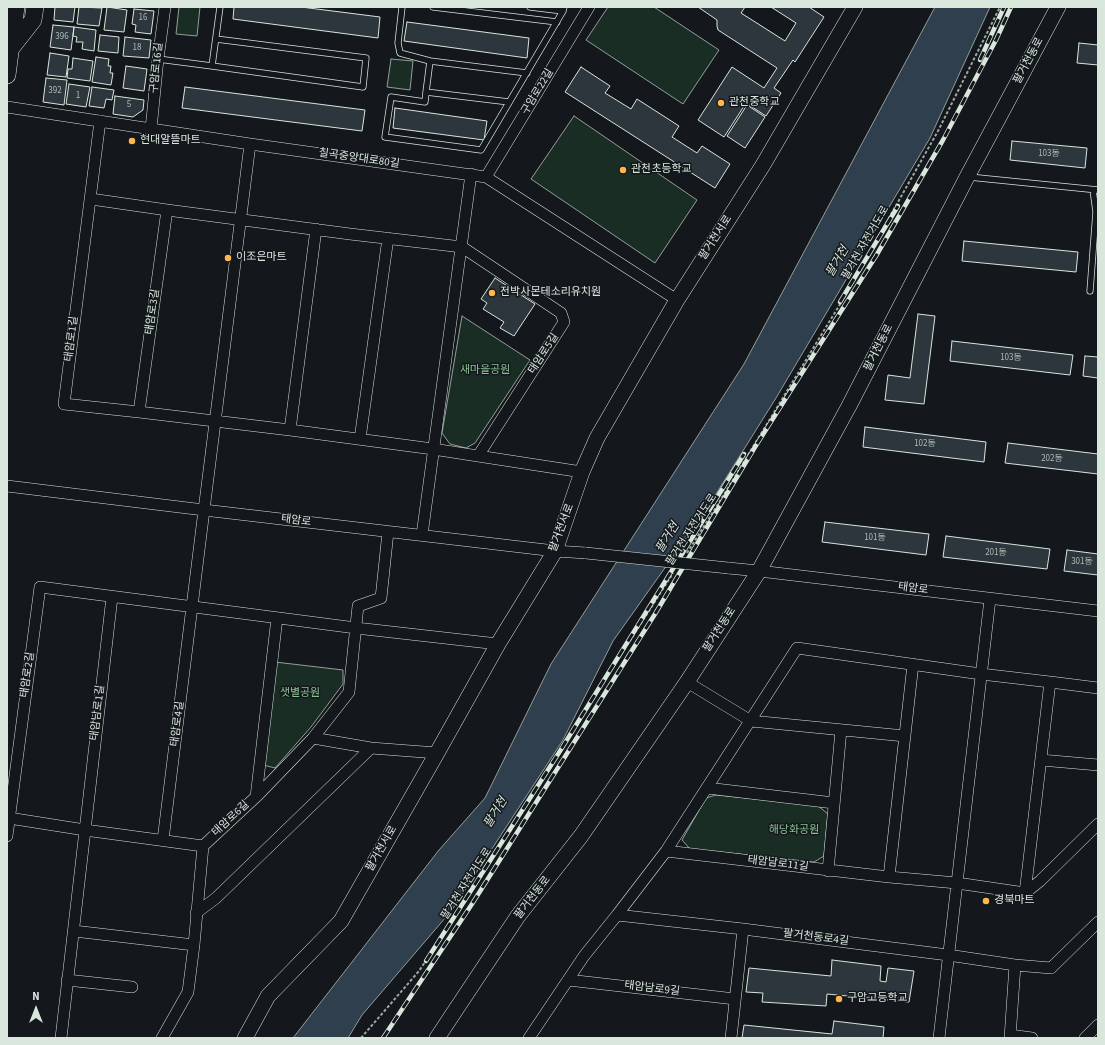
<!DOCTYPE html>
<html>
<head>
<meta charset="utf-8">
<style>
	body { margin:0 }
	#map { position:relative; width:1105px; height:1045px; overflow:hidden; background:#14181c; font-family:"Source Sans 3",sans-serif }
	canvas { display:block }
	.frame { position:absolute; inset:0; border:8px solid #d8e6dc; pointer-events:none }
	.north { position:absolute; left:16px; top:989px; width:40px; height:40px; -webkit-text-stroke:3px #14181c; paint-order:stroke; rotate:0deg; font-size:11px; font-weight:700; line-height:16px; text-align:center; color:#d8e6dc }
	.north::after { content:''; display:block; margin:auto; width:14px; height:18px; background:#d8e6dc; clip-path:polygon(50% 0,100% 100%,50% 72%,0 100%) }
</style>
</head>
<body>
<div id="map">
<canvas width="1105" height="1045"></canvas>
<div class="frame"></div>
<div class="north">N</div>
</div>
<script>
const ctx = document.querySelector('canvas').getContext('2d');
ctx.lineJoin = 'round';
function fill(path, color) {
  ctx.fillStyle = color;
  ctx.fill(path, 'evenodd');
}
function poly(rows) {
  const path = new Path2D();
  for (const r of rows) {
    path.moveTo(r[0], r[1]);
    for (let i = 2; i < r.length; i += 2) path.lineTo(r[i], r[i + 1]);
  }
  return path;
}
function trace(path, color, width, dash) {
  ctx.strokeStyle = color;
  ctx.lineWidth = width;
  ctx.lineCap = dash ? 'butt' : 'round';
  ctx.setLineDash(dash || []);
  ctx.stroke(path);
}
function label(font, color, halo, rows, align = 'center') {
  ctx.font = font + ' "Source Sans 3","Noto Sans KR",sans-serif';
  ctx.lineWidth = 3;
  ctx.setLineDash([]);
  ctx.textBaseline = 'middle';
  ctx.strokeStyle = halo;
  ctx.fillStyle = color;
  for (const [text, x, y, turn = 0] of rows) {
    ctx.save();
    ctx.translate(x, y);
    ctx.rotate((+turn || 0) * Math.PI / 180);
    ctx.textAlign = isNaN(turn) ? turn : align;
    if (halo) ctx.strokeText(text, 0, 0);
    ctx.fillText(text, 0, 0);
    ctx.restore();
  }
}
const green = poly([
	[179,7,200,7,197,36,176,34,179,7],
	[608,7,654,7,719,50,683,104,586,40,608,7],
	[391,59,413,61,410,90,387,87,391,59],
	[574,116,697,200,655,263,531,179,574,116],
	[462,316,530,360,475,443,466,448,450,444,442,433,462,316],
	[275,662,343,670,343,684,311,727,275,768,263,765,275,662],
	[716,795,817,805,828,814,824,856,814,862,690,849,682,840,706,798,716,795]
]);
const water = poly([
	[935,7,990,7,930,138,776,398,706,510,613,641,563,740,452,910,362,1015,348,1038,293,1038,439,850,485,798,551,664,744,364,935,7]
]);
const building = poly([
	[55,7,75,7,73,22,54,20,55,7],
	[79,7,102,8,99,26,77,24,79,7],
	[107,7,127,10,124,32,104,30,107,7],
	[234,7,301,7,380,17,378,38,233,19,234,7],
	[698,7,745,7,741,13,785,41,796,23,771,7,809,7,824,17,795,62,793,60,774,88,781,93,766,116,746,103,724,137,698,120,732,67,764,88,777,68,718,30,717,26,717,20,698,7],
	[134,9,154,11,151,34,135,32,136,25,132,24,134,9],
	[407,22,529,38,527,58,404,41,407,22],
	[53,25,74,27,71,50,50,47,53,25],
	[74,27,96,30,94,51,82,49,83,42,76,42,77,37,73,36,74,27],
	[100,35,119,37,118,53,98,51,100,35],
	[125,37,151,40,149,58,123,56,125,37],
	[1079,43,1098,45,1098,65,1077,63,1079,43],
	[50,53,69,56,66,77,47,75,50,53],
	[96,57,109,59,108,66,111,66,110,73,113,73,111,85,92,82,96,57],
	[73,58,93,61,90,81,67,78,68,69,72,69,73,58],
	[126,66,147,69,144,91,123,88,126,66],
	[581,67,610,86,605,93,631,109,637,99,679,126,672,137,697,153,702,146,730,164,715,188,565,92,581,67],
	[46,78,67,80,64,105,43,102,46,78],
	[69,84,90,87,86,107,66,104,69,84],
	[92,87,114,90,112,100,106,99,104,108,89,106,92,87],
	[185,87,365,110,362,131,182,108,185,87],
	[115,96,144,100,143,110,133,117,113,114,115,96],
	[747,105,765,117,745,148,727,136,747,105],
	[395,108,487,121,484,140,393,128,395,108],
	[1012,141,1087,148,1085,168,1010,160,1012,141],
	[964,241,1078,252,1076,272,962,261,964,241],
	[495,278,535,304,514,336,500,328,504,322,483,309,487,303,481,299,495,278],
	[918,314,935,316,924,404,885,400,888,375,910,378,918,314],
	[952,341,1073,355,1070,375,950,361,952,341],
	[1085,356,1098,357,1098,378,1083,376,1085,356],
	[865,427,986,442,984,462,863,447,865,427],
	[1008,443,1098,454,1098,474,1005,463,1008,443],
	[825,522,929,534,926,555,822,542,825,522],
	[946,536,1050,549,1047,569,943,557,946,536],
	[1067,550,1098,554,1098,575,1064,571,1067,550],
	[832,960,881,966,880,981,886,982,888,968,914,971,909,1002,827,994,826,1006,762,1002,763,993,746,992,749,968,831,976,832,960],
	[834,1021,884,1027,883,1038,742,1038,744,1025,832,1034,834,1021]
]);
const path = poly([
	[687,553,720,501,845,296,938,131,1000,7],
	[361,1038,419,971,461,908,555,761,610,672,673,573]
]);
const lane = poly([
	[402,7,398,43,400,53,430,61],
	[433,7,557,22],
	[530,7,563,11],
	[216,39,366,58,363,87,212,66,220,7],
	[158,59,212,66],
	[426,92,425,102,391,97,385,137,481,150,563,11,564,7],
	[509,102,426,92,430,61,527,73],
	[969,177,1098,190],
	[1090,291,1096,212,1093,190]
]);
const street = poly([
	[7,107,250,144,486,177,677,300],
	[151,129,158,59,165,7],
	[486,177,589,7],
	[91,199,167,210,350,234,462,247,561,313,564,322,478,456,433,449,290,430,139,412,64,404,100,121],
	[139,412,167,210],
	[290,430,316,229],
	[360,439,388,238],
	[478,456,582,472],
	[7,486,204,510,555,551,586,553],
	[422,535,471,174],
	[728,568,759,571,1098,611],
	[687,682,751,721,905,736],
	[1050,682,1098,688],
	[313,738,371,748,437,753],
	[1041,760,1098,765],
	[707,788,834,803],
	[256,797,277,618],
	[9,818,85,830,203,846],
	[7,836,40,587,356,628,498,644],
	[163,840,204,510,250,144],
	[828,871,841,730],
	[889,877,913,664],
	[1025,893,1040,881,1098,824],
	[196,913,216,898,371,748],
	[617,915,743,929,948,955,1015,965,1051,968,1098,922],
	[74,931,194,945],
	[67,980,132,987],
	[568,980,735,999],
	[1010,1035,1032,1038],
	[61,1038,112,597],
	[162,1038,188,992,194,945,203,846,258,795,313,738,349,692,358,606,381,598,388,532],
	[529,1038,584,956,617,915,666,851,797,648,981,674,1050,682,1025,893,957,883,889,877,666,851],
	[731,1038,743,929],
	[939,1038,990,599],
	[1010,1038,1015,965],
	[1085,1038,1098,1025]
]);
const secondary = poly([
	[245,1038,268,996,341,921,437,753,498,644,555,551,582,472,597,438,677,300,763,165,855,7],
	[437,1038,518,916,581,836,687,682,759,571,849,406,967,177,1058,7]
]);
const primary = poly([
	[11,48,33,20,35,7],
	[7,75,16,7]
]);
const rail = poly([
	[980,60,1004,7],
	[840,302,898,206],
	[426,961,560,751,744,454],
	[383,1038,472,904,655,614,755,447,876,256,943,140,996,40,1011,7]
]);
const streetBridge = poly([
	[586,553,728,568]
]);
const markers = [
	[721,103,4,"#ffb74d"],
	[132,141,4,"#ffb74d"],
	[623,170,4,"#ffb74d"],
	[228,258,4,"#ffb74d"],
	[492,293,4,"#ffb74d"],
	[986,901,4,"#ffb74d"],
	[839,999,4,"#ffb74d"]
];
const numberNames = [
	["16",143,18],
	["396",62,37],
	["18",137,48],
	["392",55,91],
	["1",78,96],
	["5",129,105],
	["103동",1049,154],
	["103동",1011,358],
	["102동",925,444],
	["202동",1052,459],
	["101동",875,538],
	["201동",996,553],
	["301동",1082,562]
];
const streetNames = [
	["팔거천동로",1029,61,-62],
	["구암로16길",157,68,-84],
	["구암로22길",538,92,-59],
	["칠곡중앙대로80길",359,159,8],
	["팔거천서로",716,238,-57],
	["팔거천 자전거도로",866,243,-60],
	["태암로3길",153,312,-82],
	["태암로1길",72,339,-83],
	["팔거천동로",879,348,-63],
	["태암로5길",544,354,-57],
	["태암로",296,521,7],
	["팔거천서로",562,528,-69],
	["팔거천 자전거도로",692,530,-57],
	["태암로",913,589,7],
	["팔거천동로",720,630,-57],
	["태암로2길",28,675,-82],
	["태암남로1길",98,713,-83],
	["태암로4길",178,724,-83],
	["태암로6길",231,819,-43],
	["팔거천서로",382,849,-60],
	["태암남로11길",778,864,7],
	["팔거천 자전거도로",467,884,-57],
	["팔거천동로",533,898,-52],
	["팔거천동로4길",816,938,7],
	["태암남로9길",652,989,7]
];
const poiNames = [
	["관천중학교",729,103],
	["현대알뜰마트",140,141],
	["관천초등학교",631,170],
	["이조은마트",236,258],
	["전박사몬테소리유치원",500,293],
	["경북마트",994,901],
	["구암고등학교",847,999]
];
const parkNames = [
	["새마을공원",485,371],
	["샛별공원",300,694],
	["해당화공원",794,831]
];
const waterNames = [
	["팔거천",838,262,-59],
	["팔거천",668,538,-58],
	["팔거천",496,813,-58]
];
fill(green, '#1a2d24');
trace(green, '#939e99', 1);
fill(water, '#2f3f4d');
trace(water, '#939e99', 1);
fill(building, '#2c363c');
trace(building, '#d8e6dc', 1);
trace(lane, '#d8e6dc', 7);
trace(street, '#d8e6dc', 12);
trace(secondary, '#d8e6dc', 16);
trace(primary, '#d8e6dc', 18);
trace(path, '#9da8a2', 2, [3, 2]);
trace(lane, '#14181c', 5.5);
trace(street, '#14181c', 11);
trace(secondary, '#14181c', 15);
trace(primary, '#14181c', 17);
trace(rail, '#d8e6dc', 4.5);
trace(rail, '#14181c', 3, [9]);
trace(streetBridge, '#d8e6dc', 12, []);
trace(streetBridge, '#14181c', 11);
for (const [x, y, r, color] of markers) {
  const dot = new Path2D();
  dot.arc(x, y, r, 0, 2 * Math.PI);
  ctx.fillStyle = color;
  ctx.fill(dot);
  trace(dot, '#14181c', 1.5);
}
label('9px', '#adbab4', null, numberNames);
label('11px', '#d8e6dc', '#14181c', streetNames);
label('11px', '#d8e6dc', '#14181c', poiNames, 'left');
label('11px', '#8ac095', '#14181c', parkNames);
label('italic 12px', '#d8e6dc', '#14181c', waterNames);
</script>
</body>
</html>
